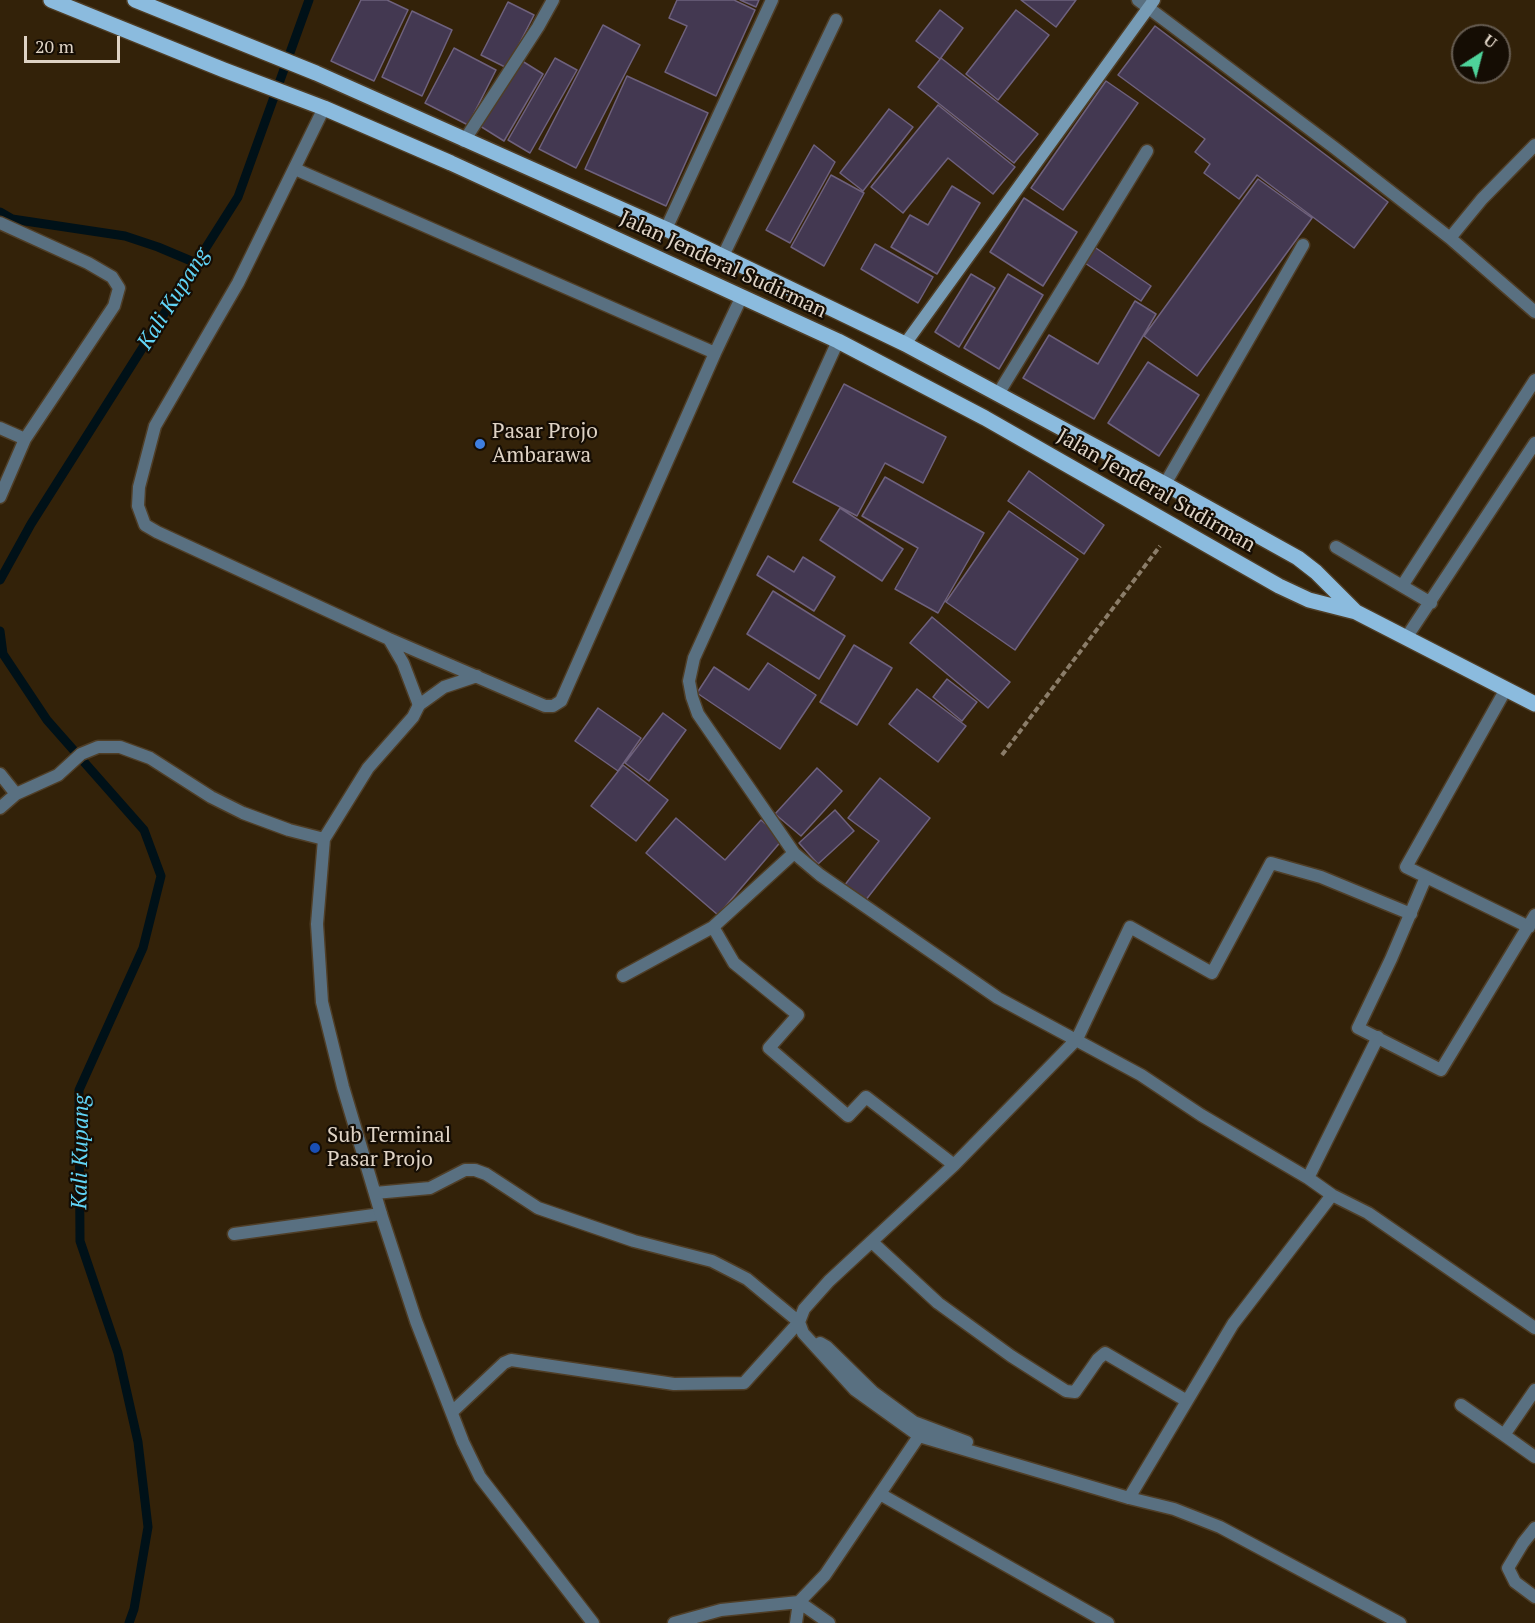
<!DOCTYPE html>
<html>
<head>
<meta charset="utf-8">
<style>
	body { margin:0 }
	#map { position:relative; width:1535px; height:1623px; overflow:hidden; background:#332209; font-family:"PT Serif",serif }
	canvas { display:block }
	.north { position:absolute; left:1451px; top:24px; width:60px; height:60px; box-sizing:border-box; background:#150d04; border:2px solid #665c51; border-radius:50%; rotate:36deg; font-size:16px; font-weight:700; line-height:24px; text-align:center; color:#dfd3c5 }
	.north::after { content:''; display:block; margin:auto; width:21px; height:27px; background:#4ed39a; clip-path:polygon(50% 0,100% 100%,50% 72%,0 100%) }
	.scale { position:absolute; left:24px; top:36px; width:96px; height:27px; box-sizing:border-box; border:3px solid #dfd3c5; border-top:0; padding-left:8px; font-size:18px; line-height:21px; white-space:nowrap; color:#dfd3c5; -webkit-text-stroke:4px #150d04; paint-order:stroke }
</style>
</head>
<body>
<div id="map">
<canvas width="1535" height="1623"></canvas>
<div class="north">U</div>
<div class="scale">20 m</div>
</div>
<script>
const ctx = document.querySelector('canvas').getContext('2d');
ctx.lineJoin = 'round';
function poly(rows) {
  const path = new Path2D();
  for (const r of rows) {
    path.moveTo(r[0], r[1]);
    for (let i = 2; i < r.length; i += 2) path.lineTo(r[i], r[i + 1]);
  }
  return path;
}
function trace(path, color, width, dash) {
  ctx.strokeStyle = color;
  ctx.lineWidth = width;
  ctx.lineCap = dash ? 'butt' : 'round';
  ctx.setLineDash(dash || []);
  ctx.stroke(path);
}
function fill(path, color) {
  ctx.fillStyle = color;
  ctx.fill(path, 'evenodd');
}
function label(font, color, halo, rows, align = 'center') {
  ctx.font = font + ' "PT Serif",serif';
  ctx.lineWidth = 4.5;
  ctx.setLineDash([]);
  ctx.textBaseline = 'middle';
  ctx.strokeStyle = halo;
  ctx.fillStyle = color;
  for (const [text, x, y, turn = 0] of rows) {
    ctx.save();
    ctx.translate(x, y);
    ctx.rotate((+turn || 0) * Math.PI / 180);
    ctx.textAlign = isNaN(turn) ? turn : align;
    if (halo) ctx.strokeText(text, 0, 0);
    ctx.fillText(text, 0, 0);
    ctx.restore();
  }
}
const stream = poly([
	[0,212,12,219,125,236,158,247,196,263],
	[0,580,31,524,238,197,309,0],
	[0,631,3,654,47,720,144,830,161,876,143,948,79,1090,80,1241,118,1353,138,1442,148,1527,134,1609,129,1623]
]);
const building = poly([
	[361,0,387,0,408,10,374,81,331,61,361,0],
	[677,0,734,0,755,10,716,96,665,72,687,26,669,18,677,0],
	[740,0,759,0,756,7,740,0],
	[1021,0,1076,0,1056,27,1021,0],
	[508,2,534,15,507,68,481,55,508,2],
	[940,10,963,28,940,59,916,41,940,10],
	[1016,10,1049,35,998,100,966,74,1016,10],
	[412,11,452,30,422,96,382,77,412,11],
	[603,25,640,45,576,168,539,149,603,25],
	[1155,26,1388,202,1354,248,1257,175,1239,199,1204,173,1210,164,1195,152,1205,139,1118,75,1155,26],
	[454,48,496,70,468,125,425,103,454,48],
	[555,58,577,70,530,153,508,140,555,58],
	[941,58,1038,134,1014,163,918,87,941,58],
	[519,59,543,74,504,141,480,126,519,59],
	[627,76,708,113,666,206,585,169,627,76],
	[1106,81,1138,103,1063,210,1031,188,1106,81],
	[938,105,1015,167,993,194,948,158,903,213,871,187,938,105],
	[889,109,913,127,863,191,840,173,889,109],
	[814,145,835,162,790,243,766,230,814,145],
	[831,175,864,193,824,266,791,247,831,175],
	[1258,179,1312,218,1197,376,1144,336,1258,179],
	[952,186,980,203,937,274,891,247,910,215,928,225,952,186],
	[1024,198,1077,232,1043,286,990,252,1024,198],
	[875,244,933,277,918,303,861,269,875,244],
	[1093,246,1151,286,1141,301,1082,261,1093,246],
	[971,274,995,288,959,347,935,332,971,274],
	[1008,274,1043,295,999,369,964,348,1008,274],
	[1135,301,1156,314,1094,419,1023,378,1049,335,1098,364,1135,301],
	[1148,362,1199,395,1159,456,1108,423,1148,362],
	[844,384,946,437,923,483,885,463,857,516,793,482,844,384],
	[1029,471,1104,525,1084,554,1008,501,1029,471],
	[885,477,984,533,938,613,895,589,918,548,862,516,885,477],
	[840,508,903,549,882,581,820,540,840,508],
	[1009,511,1078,559,1015,650,946,602,1009,511],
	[768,556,794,572,803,557,835,577,814,611,757,575,768,556],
	[773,591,845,636,819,679,747,634,773,591],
	[932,617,1010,682,988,708,910,643,932,617],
	[854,645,892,668,857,725,820,702,854,645],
	[768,663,816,695,780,749,697,693,714,667,749,690,768,663],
	[947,679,977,702,962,721,933,697,947,679],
	[917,689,966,726,938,762,889,724,917,689],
	[598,708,641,738,618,771,575,741,598,708],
	[663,713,686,730,649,781,625,763,663,713],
	[623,765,668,800,636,841,591,806,623,765],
	[817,768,842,791,801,836,775,814,817,768],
	[880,778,930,818,865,901,844,886,879,841,848,818,880,778],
	[835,810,854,831,818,864,799,843,835,810],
	[676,818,725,860,761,820,783,839,718,915,646,853,676,818]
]);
const path = poly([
	[1002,755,1160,546]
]);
const lane = poly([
	[324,108,238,283,155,426,139,487,138,506,145,525,157,532,389,639,545,706,553,706,561,701,715,353,742,296],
	[295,169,715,353],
	[723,256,836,20],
	[998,394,1147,151],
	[1336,547,1402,586],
	[1431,603,1402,586,1535,380],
	[1406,638,1535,443],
	[389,639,403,663,419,705,444,687,477,676],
	[234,1234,381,1214]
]);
const street = poly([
	[1138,0,1336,149,1450,238],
	[464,141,538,27,553,0],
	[1535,145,1482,199,1450,238,1535,312],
	[0,223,88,263,112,277,119,288,114,306,25,439,0,497],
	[666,229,772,0],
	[838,341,694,658,689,681,692,697,698,714,794,853,820,875,998,998,1141,1075,1201,1115,1308,1178,1332,1195,1368,1213,1535,1328],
	[0,428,25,439],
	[1165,484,1303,245],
	[1506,689,1406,867,1529,927],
	[419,705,413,717,368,768,324,839,317,924,322,1002,343,1087,381,1214,416,1321,463,1442,480,1477,593,1623],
	[0,774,16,794],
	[0,808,16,794,58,775,81,754,98,747,120,747,150,758,211,797,243,813,289,830,324,839],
	[1426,877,1391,959,1358,1028,1441,1070,1535,915],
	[713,927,734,963,798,1015,769,1048,848,1116,866,1097,954,1165],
	[623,976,713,927,794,853],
	[1308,1178,1378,1037],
	[375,1193,430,1188,465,1170,475,1170,486,1174,538,1208,634,1241,712,1261,747,1279,799,1322,744,1383,674,1384,511,1360,504,1363,452,1412],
	[872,1242,938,1303,1011,1356,1066,1391,1075,1392,1098,1359,1105,1353,1187,1401],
	[820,1343,827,1347,873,1392,914,1422,967,1442],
	[1535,1390,1504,1435,1535,1457],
	[1461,1405,1504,1435],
	[880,1494,1108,1623],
	[1129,1498,1233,1324,1332,1195],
	[1535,1528,1523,1543,1508,1568,1515,1582,1535,1597],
	[674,1623,721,1610,799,1602,829,1623],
	[796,1623,799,1602,825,1575,919,1436],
	[1400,1623,1220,1527,1174,1509,1129,1498,919,1436,855,1390,803,1333,799,1322,804,1309,829,1281,954,1165,1077,1039,1130,927,1212,973,1271,863,1321,877,1411,914]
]);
const secondary = poly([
	[905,344,1154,0]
]);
const primary = poly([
	[51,0,224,70,324,108,451,163,838,341,985,418,1279,586,1309,600,1356,612,1535,704],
	[135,0,316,73,666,229,905,344,1165,484,1298,558,1316,572,1356,612]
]);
const markers = [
	[480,444,6,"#3f7fe0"],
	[315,1148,6,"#1a4fb4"]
];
const streetNames = [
	["Jalan Jenderal Sudirman",723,265,25],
	["Jalan Jenderal Sudirman",1156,491,30]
];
const poiNames = [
	["Pasar Projo",492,432],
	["Ambarawa",492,456],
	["Sub Terminal",327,1136],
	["Pasar Projo",327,1160]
];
const waterNames = [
	["Kali Kupang",174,299,-58],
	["Kali Kupang",81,1152,-89]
];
trace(stream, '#001118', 9);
fill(building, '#433851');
trace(building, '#6e617d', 1.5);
trace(lane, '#4f3e27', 15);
trace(street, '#4f3e27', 15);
trace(secondary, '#4f3e27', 15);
trace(primary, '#4f3e27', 18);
trace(path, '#8b7d69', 4, [6, 3]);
trace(lane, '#597081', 12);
trace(street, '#597081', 12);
trace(secondary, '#769bb5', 12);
trace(primary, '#8bbbde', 15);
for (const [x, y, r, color] of markers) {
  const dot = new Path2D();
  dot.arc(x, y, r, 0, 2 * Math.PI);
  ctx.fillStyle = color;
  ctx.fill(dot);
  trace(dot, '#150d04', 2);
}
label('21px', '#dfd3c5', '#150d04', streetNames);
label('21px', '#dfd3c5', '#150d04', poiNames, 'left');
label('italic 22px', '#61d4f6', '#150d04', waterNames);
</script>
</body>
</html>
